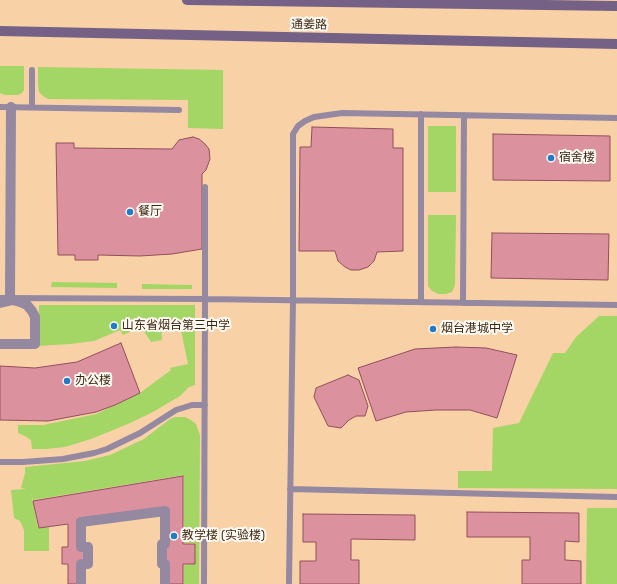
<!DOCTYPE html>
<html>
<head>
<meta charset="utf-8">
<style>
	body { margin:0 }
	canvas { display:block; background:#f8d1a6 }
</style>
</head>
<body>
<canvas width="617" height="584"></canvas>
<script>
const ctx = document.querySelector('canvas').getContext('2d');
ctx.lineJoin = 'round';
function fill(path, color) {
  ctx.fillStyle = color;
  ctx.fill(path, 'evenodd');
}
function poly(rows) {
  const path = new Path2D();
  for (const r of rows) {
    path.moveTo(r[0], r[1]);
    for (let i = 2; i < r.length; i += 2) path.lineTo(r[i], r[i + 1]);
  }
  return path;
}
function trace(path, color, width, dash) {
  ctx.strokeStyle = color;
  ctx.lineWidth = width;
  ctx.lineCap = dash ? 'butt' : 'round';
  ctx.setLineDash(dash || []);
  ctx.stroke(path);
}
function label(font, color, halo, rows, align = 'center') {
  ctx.font = font + ' Rubik,"Noto Sans SC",sans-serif';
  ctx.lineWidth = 4;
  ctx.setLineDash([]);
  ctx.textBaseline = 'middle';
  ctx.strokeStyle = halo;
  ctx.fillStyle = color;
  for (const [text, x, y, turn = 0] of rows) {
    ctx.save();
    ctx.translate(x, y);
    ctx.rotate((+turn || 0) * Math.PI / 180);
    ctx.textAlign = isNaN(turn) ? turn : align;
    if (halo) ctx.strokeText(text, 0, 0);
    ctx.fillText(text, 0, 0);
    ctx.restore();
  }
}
const green = poly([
	[0,66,24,66,24,90,22,93,18,95,5,95,0,93],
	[38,67,223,70,223,129,188,128,188,100,48,99,43,96,39,92,38,85],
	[428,126,456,126,456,192,428,192],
	[428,215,456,215,455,285,452,292,446,294,438,294,432,291,428,286],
	[52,282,117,283,117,288,51,287],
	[142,284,192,285,192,289,142,289],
	[39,305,195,305,195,385,189,387,180,396,153,412,128,424,91,439,65,447,46,449,32,449,31,440,25,436,18,433,18,425,43,425,96,414,140,393,171,370,170,368,188,364,179,321,161,322,162,340,151,342,141,327,123,335,120,330,94,341,71,344,38,346],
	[599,316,617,316,617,489,458,488,458,471,492,471,493,428,519,423,553,353,565,353,576,337],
	[175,417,185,417,191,420,196,424,200,435,199,584,184,584,184,565,195,564,195,543,184,543,184,475,33,500,31,493,38,528,49,527,49,551,24,551,24,530,20,521,14,518,11,490,26,489,21,488,25,473,25,467,85,461,110,455,144,439,170,419],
	[587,508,617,508,617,584,586,584]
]);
const building = poly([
	[312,127,393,129,393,148,403,148,403,251,377,252,374,261,368,267,359,270,351,270,345,267,338,261,335,251,299,251,300,147,311,147,312,127],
	[493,134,610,136,610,181,493,180,493,134],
	[193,137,199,139,205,144,209,149,210,159,206,170,202,174,202,249,172,254,140,256,98,255,98,260,75,260,75,255,58,255,56,143,74,143,74,148,172,149,179,140,193,137],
	[492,233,609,234,608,280,491,278,492,233],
	[121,343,140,393,115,405,96,412,48,421,0,420,0,366,35,368,77,362,121,343],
	[456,347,486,348,517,355,497,418,470,410,436,410,406,412,376,421,358,368,415,349,456,347],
	[348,375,359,380,368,406,365,416,356,416,349,420,341,428,328,426,314,397,316,388,348,375],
	[183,476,183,544,195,544,195,564,183,564,183,584,165,584,165,511,81,522,81,547,88,547,88,564,81,564,81,584,68,584,68,564,62,564,62,547,68,547,68,524,39,528,33,501,183,476],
	[467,512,579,513,579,542,565,541,565,560,581,561,581,584,522,584,522,560,530,560,530,537,467,537,467,512],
	[303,514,415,515,415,540,351,539,351,560,359,560,359,584,300,584,300,561,316,561,316,542,303,542,303,514]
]);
const lane = poly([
	[32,70,32,107],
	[0,107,179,110],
	[421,114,421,302],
	[205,187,205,299,617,305],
	[0,298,205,299,204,584],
	[463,303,464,115],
	[0,462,23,462,63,459,94,453,107,449,140,433,176,410,192,405,205,405],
	[290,489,617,497],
	[289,584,293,299,293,134,298,126,305,121,314,117,342,113,617,118]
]);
const street = poly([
	[10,298,11,107],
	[0,303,13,300,20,302,27,305,32,311,35,317,35,344,0,344],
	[81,584,81,564,88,564,88,547,81,547,81,522,165,511,165,544,162,544,162,564,165,564,165,584]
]);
const secondary = poly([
	[187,0,617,6],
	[0,31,617,44]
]);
const markers = [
	[551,158,4,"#207cc9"],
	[130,212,4,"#207cc9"],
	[114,326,4,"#207cc9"],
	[433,329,4,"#207cc9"],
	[67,381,4,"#207cc9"],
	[174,536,4,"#207cc9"]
];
const streetNames = [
	["通姜路",309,25,1]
];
const poiNames = [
	["宿舍楼",559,158],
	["餐厅",138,212],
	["山东省烟台第三中学",122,326],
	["烟台港城中学",441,329],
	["办公楼",75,381],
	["教学楼 (实验楼)",182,536]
];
fill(green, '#a4d666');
fill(building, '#dc929e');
trace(building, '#914f5b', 1);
trace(lane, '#9588a1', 6);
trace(street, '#9588a1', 10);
trace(secondary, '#746185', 10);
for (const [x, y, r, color] of markers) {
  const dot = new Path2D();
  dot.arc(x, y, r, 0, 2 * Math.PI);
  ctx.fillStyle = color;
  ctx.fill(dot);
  trace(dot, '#fef9f3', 1.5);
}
label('12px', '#3a2710', '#fef9f3', streetNames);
label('12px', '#3a2710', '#fef9f3', poiNames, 'left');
</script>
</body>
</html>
